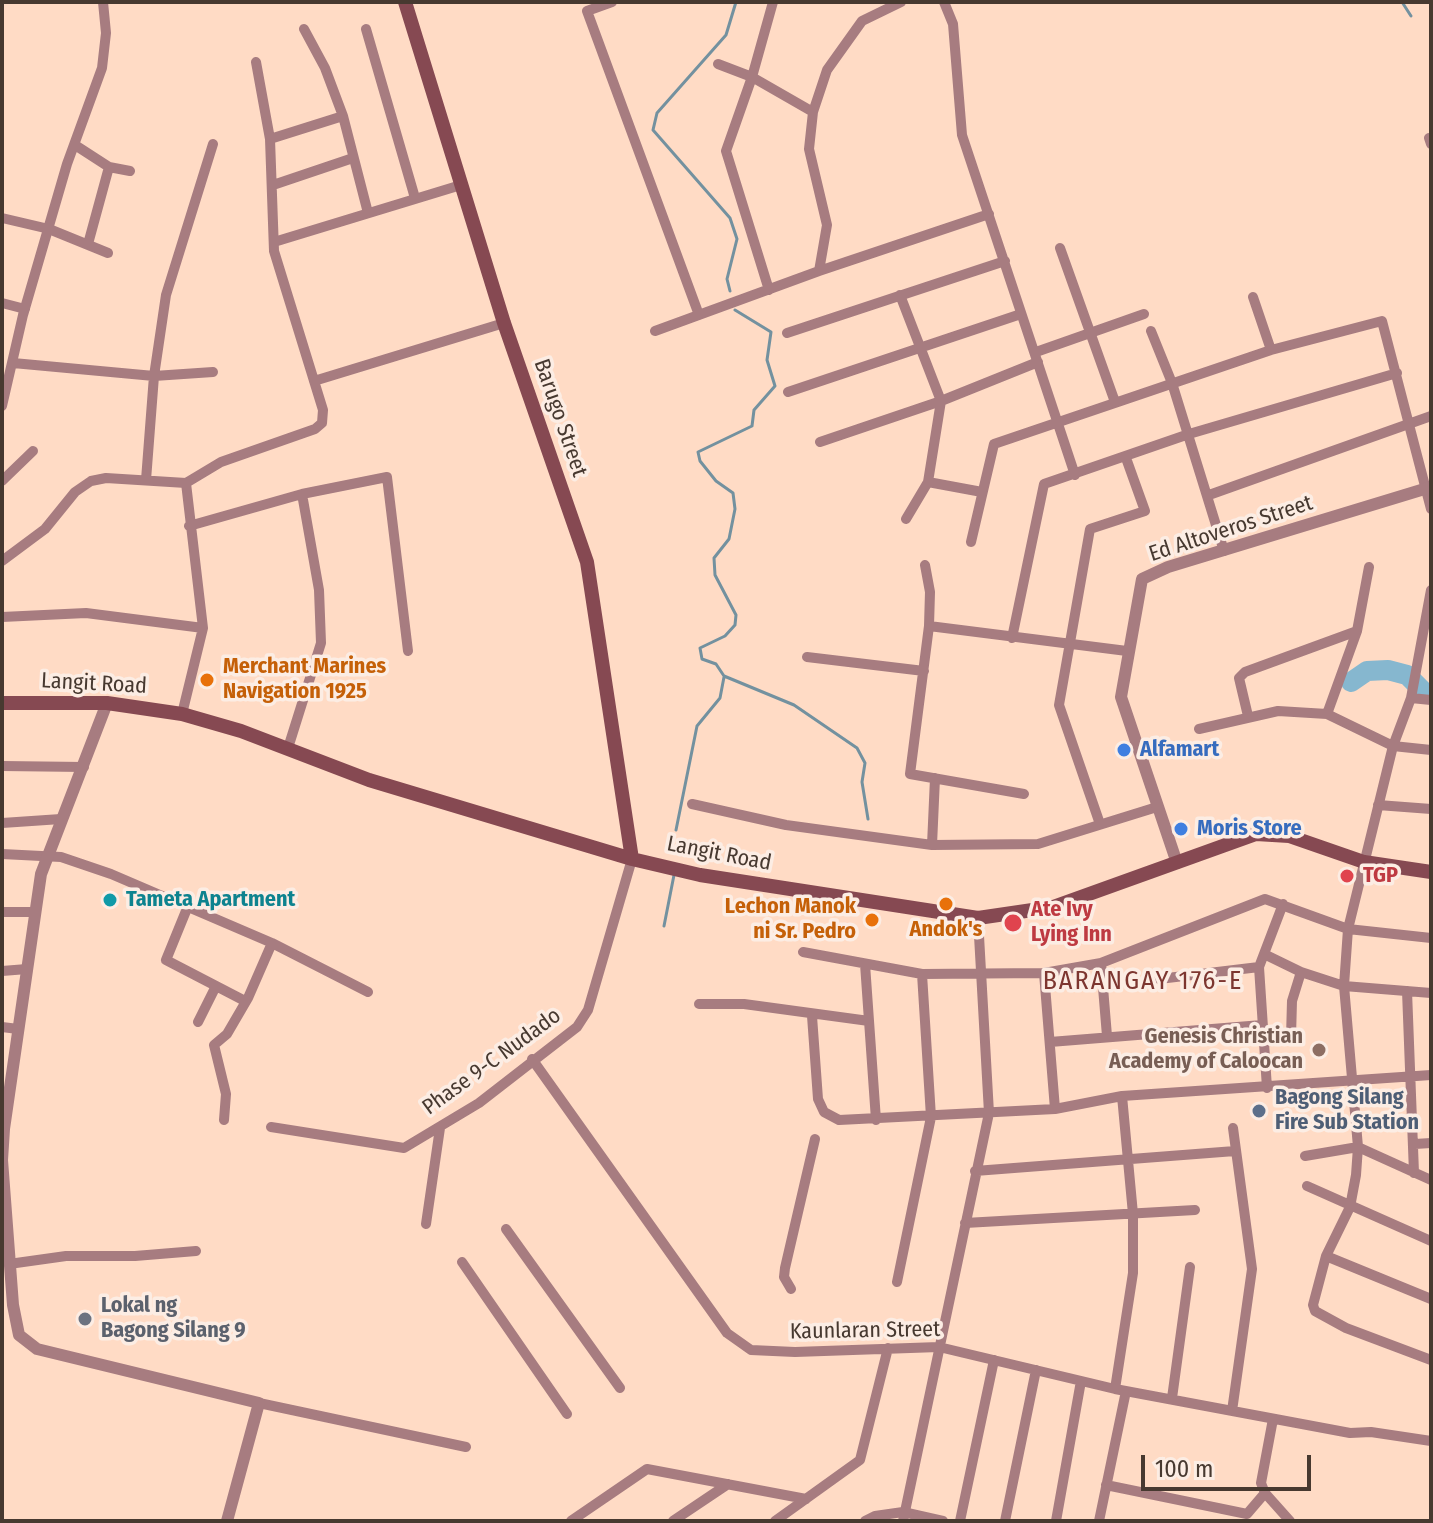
<!DOCTYPE html>
<html>
<head>
<meta charset="utf-8">
<style>
	body { margin:0 }
	#map { position:relative; width:1433px; height:1523px; overflow:hidden; background:#ffdbc5; font-family:"Fira Sans Condensed",sans-serif }
	canvas { display:block }
	.frame { position:absolute; inset:0; border:4px solid #473930; pointer-events:none }
	.scale { position:absolute; left:1141px; top:1455px; width:170px; height:36px; box-sizing:border-box; border:4px solid #473930; border-top:0; padding-left:10px; font-size:24px; line-height:28px; white-space:nowrap; color:#473930; -webkit-text-stroke:6px #fcede4; paint-order:stroke }
</style>
</head>
<body>
<div id="map">
<canvas width="1433" height="1523"></canvas>
<div class="frame"></div>
<div class="scale">100 m</div>
</div>
<script>
const ctx = document.querySelector('canvas').getContext('2d');
ctx.lineJoin = 'round';
function poly(rows) {
  const path = new Path2D();
  for (const r of rows) {
    path.moveTo(r[0], r[1]);
    for (let i = 2; i < r.length; i += 2) path.lineTo(r[i], r[i + 1]);
  }
  return path;
}
function trace(path, color, width, dash) {
  ctx.strokeStyle = color;
  ctx.lineWidth = width;
  ctx.lineCap = dash ? 'butt' : 'round';
  ctx.setLineDash(dash || []);
  ctx.stroke(path);
}
function label(font, color, halo, rows, align = 'center') {
  ctx.font = font + ' "Fira Sans Condensed",sans-serif';
  ctx.lineWidth = 7;
  ctx.setLineDash([]);
  ctx.textBaseline = 'middle';
  ctx.strokeStyle = halo;
  ctx.fillStyle = color;
  for (const [text, x, y, turn = 0] of rows) {
    ctx.save();
    ctx.translate(x, y);
    ctx.rotate((+turn || 0) * Math.PI / 180);
    ctx.textAlign = isNaN(turn) ? turn : align;
    if (halo) ctx.strokeText(text, 0, 0);
    ctx.fillText(text, 0, 0);
    ctx.restore();
  }
}
const stream = poly([
	[1402,2,1411,16],
	[730,291,727,279,737,239,730,218,653,130,657,113,726,35,736,2],
	[735,310,771,332,767,360,775,386,754,410,752,426,698,452,700,461,716,481,733,493,735,509,729,539,714,558,715,575,736,615,735,625,725,636,700,648,702,659,716,664,724,676,794,705,857,748,865,763,862,782,868,819],
	[676,830,697,726,720,698,724,677],
	[664,926,674,875]
]);
const river = poly([
	[1351,682,1367,671,1388,670,1407,675,1425,693,1431,693]
]);
const minor = poly([
	[612,2,587,11,699,315],
	[944,2,953,24,962,135,1075,475],
	[304,29,325,68,343,116,368,213],
	[366,29,415,198],
	[718,64,752,77,813,112],
	[1429,138,1431,144],
	[270,139,343,116],
	[75,145,109,167,130,171],
	[273,185,353,158],
	[2,218,49,229,108,253],
	[274,242,461,185],
	[88,244,109,167],
	[1060,248,1115,402],
	[819,271,827,225,809,149,813,112,827,70,862,21,901,2],
	[769,290,726,151,752,77,773,2],
	[900,295,941,401,928,482,906,519],
	[1253,297,1271,350],
	[2,303,25,309],
	[655,331,819,271,989,214],
	[1151,331,1172,383,1224,551],
	[787,333,1005,261],
	[1036,352,1144,314],
	[13,363,154,376,213,372],
	[314,381,504,323],
	[788,392,1021,314],
	[2,406,23,315,67,164,102,68,106,33,103,2],
	[820,442,941,401,1038,362],
	[146,480,154,376,166,295,213,144],
	[2,481,33,451],
	[928,482,982,492],
	[1209,495,1431,416],
	[189,526,302,494,387,477,408,651],
	[971,542,994,444,1271,350,1382,321,1431,509],
	[2,561,45,529,75,492,91,481,106,478,186,483,221,462,315,429,322,423,323,410,274,251,270,139,256,62],
	[925,565,930,592,929,626,910,774,1024,794],
	[1431,590,1411,698,1393,746,1348,929,1344,986,1358,1147,1356,1175,1350,1207,1326,1256,1313,1305,1315,1311,1346,1328,1431,1360],
	[2,617,86,613,203,628],
	[929,626,1127,651],
	[1012,638,1044,484,1189,434,1397,373],
	[807,657,924,671],
	[1411,698,1431,700],
	[182,714,203,628,186,483],
	[1327,714,1357,631,1369,567],
	[1248,716,1239,678,1245,672,1357,631],
	[1199,729,1278,711,1327,714,1393,746,1431,750],
	[288,748,321,643,319,590,302,494],
	[2,766,84,767],
	[692,804,786,825,932,845,1038,844,1157,807],
	[1378,805,1431,809],
	[2,823,61,819],
	[1100,824,1059,705,1090,529,1145,511,1126,458],
	[932,845,935,778],
	[2,854,61,857,111,874,272,943,368,992],
	[188,906,166,960,245,1001],
	[2,912,35,912],
	[803,952,922,974,1044,973,1101,963,1265,899,1348,929,1431,938],
	[1264,954,1301,972,1344,986,1431,993],
	[1101,963,1107,1036],
	[865,964,876,1120],
	[2,971,27,969],
	[1044,973,1055,1109],
	[1159,979,1259,967],
	[1407,991,1414,1173],
	[699,1004,744,1004,869,1021],
	[812,1016,818,1099,824,1112,839,1120,1055,1109,1122,1096,1431,1075],
	[198,1022,216,986],
	[2,1027,18,1029],
	[1291,1037,1292,1001,1301,972],
	[1050,1042,1262,1025],
	[532,1059,727,1333,751,1350,795,1352,939,1347,1115,1389,1350,1433,1371,1432,1431,1441],
	[1267,1088,1259,967,1283,904],
	[224,1120,226,1094,214,1045,227,1034,248,998,272,943],
	[271,1127,404,1148,479,1103,577,1027,588,1010,632,859],
	[1415,1144,1431,1143],
	[1305,1156,1358,1147,1431,1180],
	[975,1171,1235,1151],
	[1307,1186,1431,1241],
	[965,1223,1195,1210],
	[426,1224,440,1128],
	[506,1229,620,1388],
	[1326,1256,1431,1299],
	[462,1262,567,1414],
	[9,1264,66,1256,135,1256,196,1251],
	[897,1282,931,1117,922,974],
	[791,1289,784,1277,785,1268,815,1139],
	[1115,1389,1133,1273,1133,1214,1122,1096],
	[1172,1398,1190,1267],
	[259,1403,466,1447],
	[1232,1411,1252,1269,1233,1128],
	[1273,1419,1261,1483,1265,1493,1290,1521],
	[1106,1485,1247,1514,1265,1493],
	[571,1521,647,1469,806,1499],
	[673,1521,728,1484],
	[775,1521,860,1460,888,1348],
	[865,1521,875,1516,903,1512,943,1521],
	[903,1521,989,1113,978,918],
	[960,1521,994,1360],
	[1005,1521,1036,1370],
	[1056,1521,1081,1381],
	[1099,1521,1126,1391]
]);
const tertiary = poly([
	[107,703,41,874,4,1129,2,1160,13,1305,19,1335,37,1349,259,1403,227,1521],
	[1177,863,1121,697,1142,579,1168,567,1431,487]
]);
const secondary = poly([
	[405,2,504,323,587,562,632,859],
	[2,703,107,703,182,714,241,731,369,780,632,859,700,875,978,918,1053,907,1256,834,1289,836,1364,862,1431,872]
]);
const markers = [
	[207,680,8,"#e8710a"],
	[1124,750,8,"#3f7fe0"],
	[1181,829,8,"#3f7fe0"],
	[1347,876,8,"#e0444e"],
	[110,900,8,"#0f9aa8"],
	[946,904,8,"#e8710a"],
	[872,920,8,"#e8710a"],
	[1013,923,10,"#e0444e"],
	[1319,1050,8,"#8d6e63"],
	[1259,1111,8,"#5c6f8a"],
	[85,1319,8,"#6b7280"]
];
const streetNames = [
	["Barugo Street",560,418,71],
	["Ed Altoveros Street",1231,529,-18],
	["Langit Road",94,684,3],
	["Langit Road",719,854,11],
	["Phase 9-C Nudado",492,1062,-36],
	["Kaunlaran Street",865,1331,-1]
];
const foodNames = [
	["Merchant Marines",223,667],
	["Navigation 1925",223,692],
	["Lechon Manok",856,907,"right"],
	["ni Sr. Pedro",856,932,"right"],
	["Andok's",946,930,"center"]
];
const shopNames = [
	["Alfamart",1140,750],
	["Moris Store",1197,829]
];
const healthNames = [
	["TGP",1363,876],
	["Ate Ivy",1031,910],
	["Lying Inn",1031,935]
];
const cultureNames = [
	["Tameta Apartment",126,900]
];
const educationNames = [
	["Genesis Christian",1303,1037],
	["Academy of Caloocan",1303,1062]
];
const serviceNames = [
	["Bagong Silang",1275,1098],
	["Fire Sub Station",1275,1123]
];
const worshipNames = [
	["Lokal ng",101,1306],
	["Bagong Silang 9",101,1331]
];
const quarterNames = [
	["BARANGAY 176-E",1143,982]
];
trace(stream, '#73919f', 3);
trace(river, '#86b7cf', 20);
trace(minor, '#a77c80', 10);
trace(tertiary, '#a77c80', 12);
trace(secondary, '#864952', 14);
for (const [x, y, r, color] of markers) {
  const dot = new Path2D();
  dot.arc(x, y, r, 0, 2 * Math.PI);
  ctx.fillStyle = color;
  ctx.fill(dot);
  trace(dot, '#fcede4', 3);
}
label('22px', '#473930', '#fcede4', streetNames);
label('bold 22px', '#c56008', '#fcede4', foodNames, 'left');
label('bold 22px', '#366cbe', '#fcede4', shopNames, 'left');
label('bold 22px', '#be3a42', '#fcede4', healthNames, 'left');
label('bold 22px', '#0d838f', '#fcede4', cultureNames, 'left');
label('bold 22px', '#785e54', '#fcede4', educationNames, 'right');
label('bold 22px', '#4e5e75', '#fcede4', serviceNames, 'left');
label('bold 22px', '#5b616d', '#fcede4', worshipNames, 'left');
ctx.letterSpacing = '2px';
label('26px', '#7d3630', '#fcede4', quarterNames);
ctx.letterSpacing = '0px';
</script>
</body>
</html>
